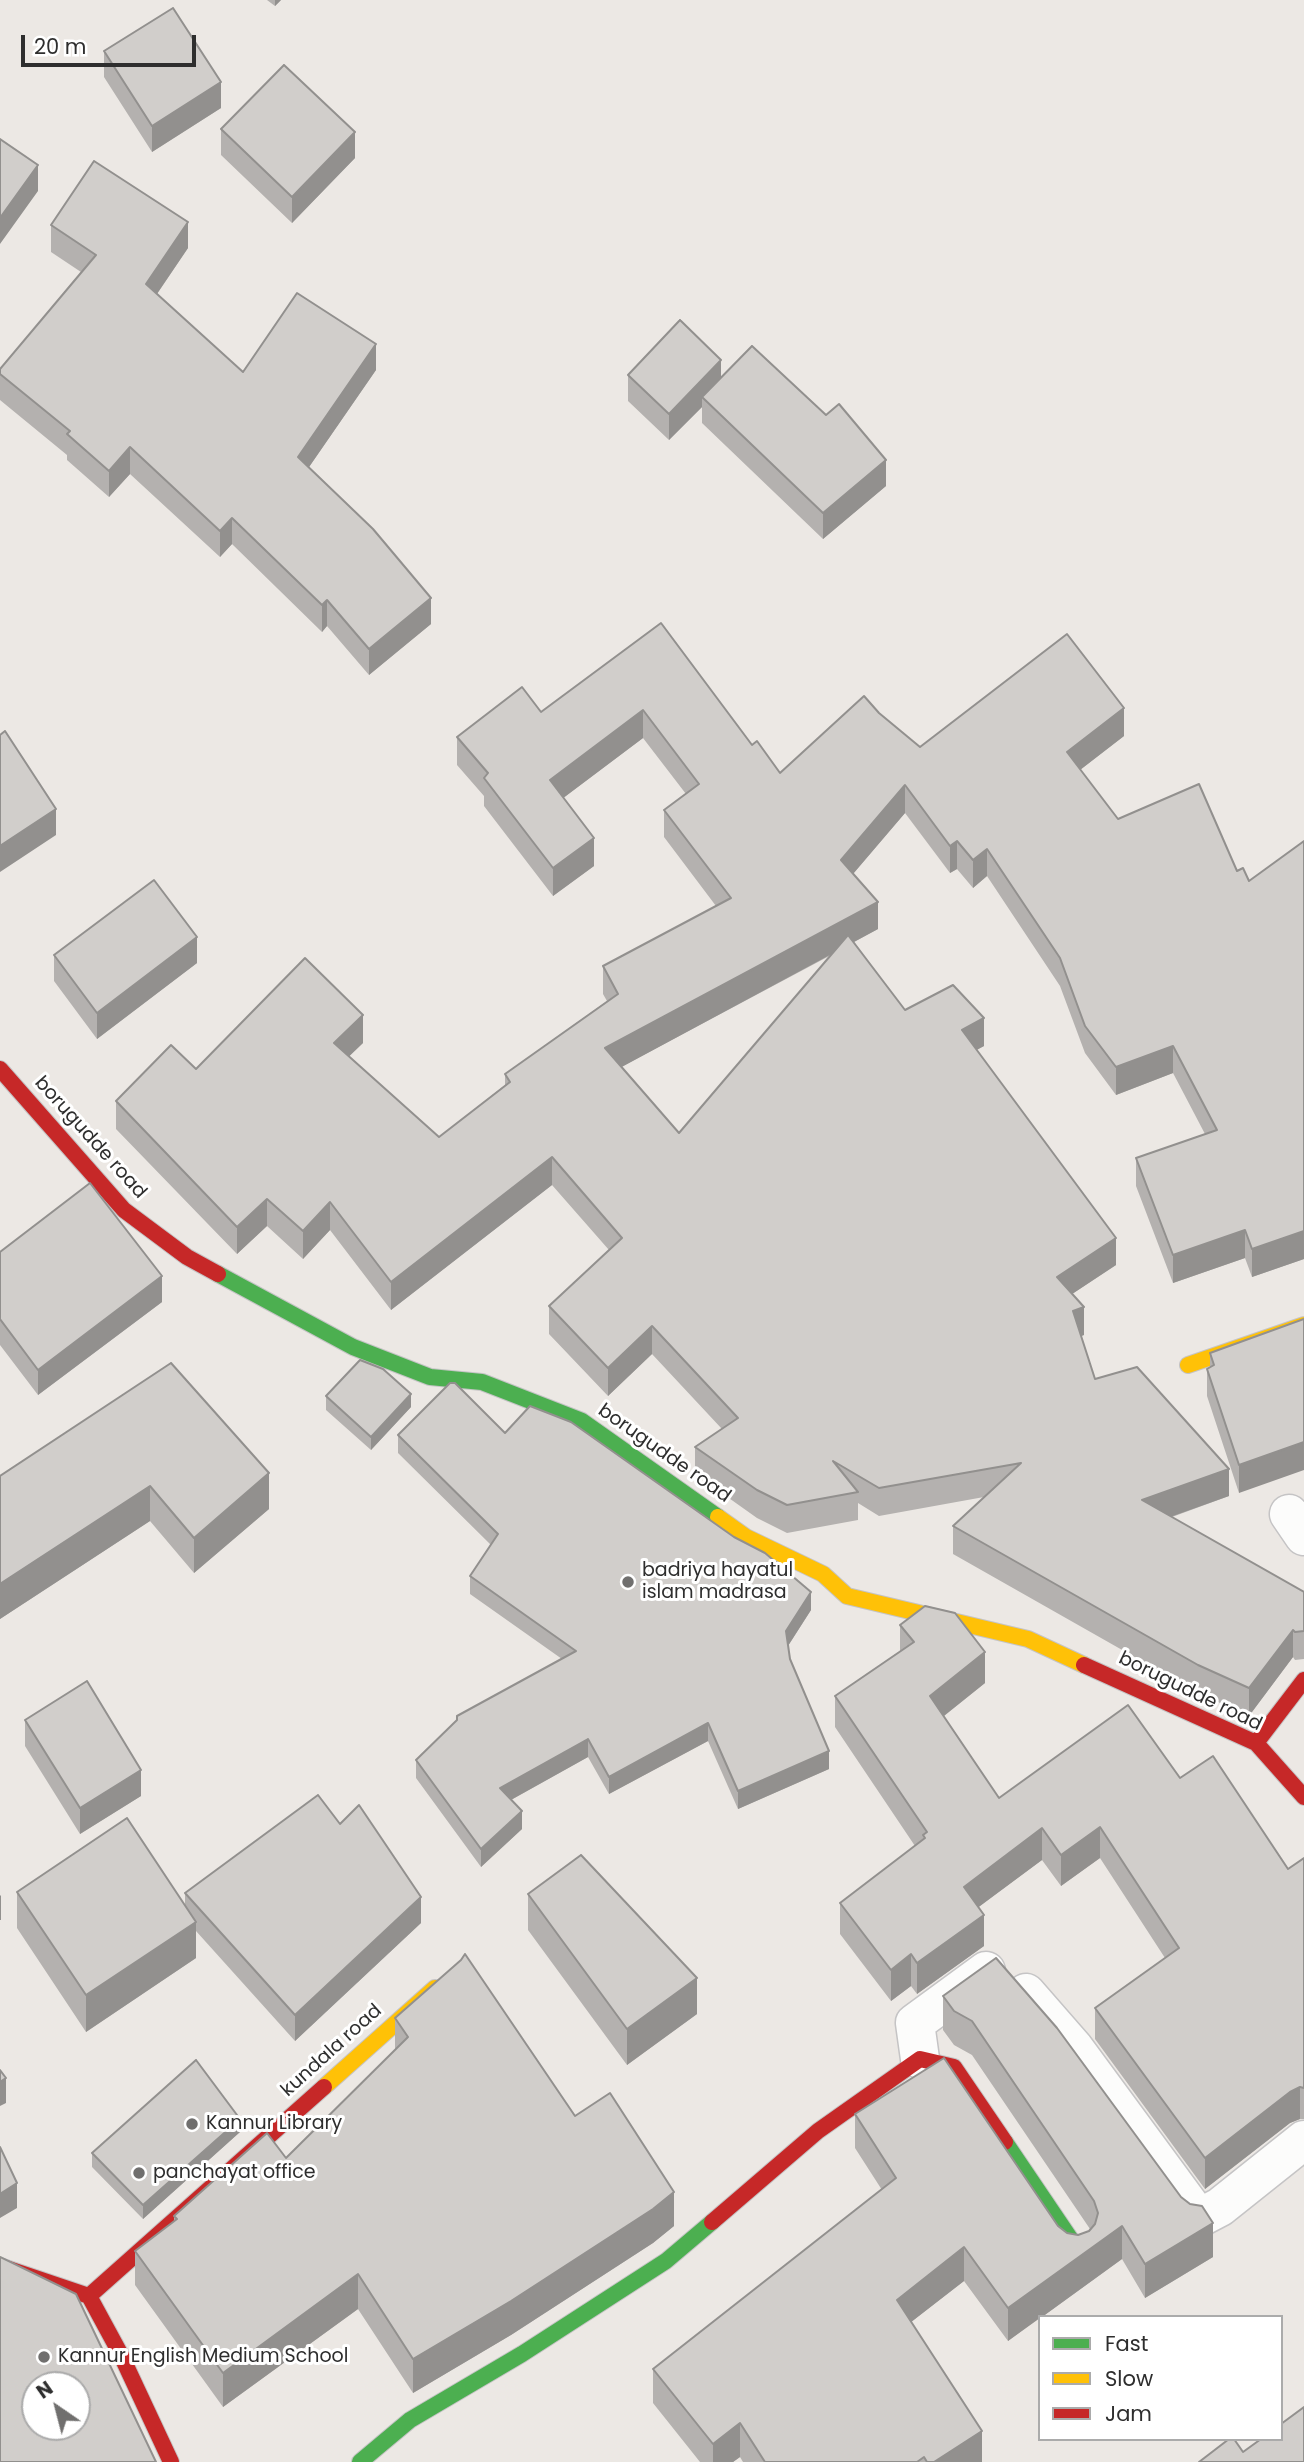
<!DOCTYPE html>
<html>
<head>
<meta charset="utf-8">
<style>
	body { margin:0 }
	#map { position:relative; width:1304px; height:2462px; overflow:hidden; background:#ece8e4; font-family:Poppins,sans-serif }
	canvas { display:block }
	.legend { position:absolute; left:1038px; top:2315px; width:245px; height:126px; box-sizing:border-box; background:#fff; border:2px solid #ababab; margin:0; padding:9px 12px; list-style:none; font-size:21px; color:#2e2e2e }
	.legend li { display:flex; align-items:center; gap:14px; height:35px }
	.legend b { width:35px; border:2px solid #ababab }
	.north { position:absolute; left:21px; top:2371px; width:70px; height:70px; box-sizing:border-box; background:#fff; border:2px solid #ababab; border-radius:50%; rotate:325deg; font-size:19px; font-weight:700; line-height:28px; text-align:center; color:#2e2e2e }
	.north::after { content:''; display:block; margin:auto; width:24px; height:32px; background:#706f6e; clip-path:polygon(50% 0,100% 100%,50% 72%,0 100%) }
	.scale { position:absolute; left:21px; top:35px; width:175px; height:32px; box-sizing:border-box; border:4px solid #2e2e2e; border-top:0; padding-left:9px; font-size:21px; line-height:24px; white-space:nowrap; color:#2e2e2e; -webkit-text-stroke:5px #fff; paint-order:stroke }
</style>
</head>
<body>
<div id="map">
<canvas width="1304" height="2462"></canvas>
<ul class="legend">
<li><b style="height:9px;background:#4caf50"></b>Fast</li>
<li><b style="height:9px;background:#ffc107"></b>Slow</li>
<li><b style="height:9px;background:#c62828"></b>Jam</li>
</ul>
<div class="north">N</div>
<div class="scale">20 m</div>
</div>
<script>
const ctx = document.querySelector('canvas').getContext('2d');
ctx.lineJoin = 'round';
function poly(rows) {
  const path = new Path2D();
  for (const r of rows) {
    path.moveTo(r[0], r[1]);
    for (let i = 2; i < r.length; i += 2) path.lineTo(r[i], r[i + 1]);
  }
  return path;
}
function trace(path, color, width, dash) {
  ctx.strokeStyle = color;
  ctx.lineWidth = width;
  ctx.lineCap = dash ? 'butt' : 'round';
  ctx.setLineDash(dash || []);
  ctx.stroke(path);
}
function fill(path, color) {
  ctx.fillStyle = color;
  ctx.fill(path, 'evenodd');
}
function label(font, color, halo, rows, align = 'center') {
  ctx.font = font + ' Poppins,sans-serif';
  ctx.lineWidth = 6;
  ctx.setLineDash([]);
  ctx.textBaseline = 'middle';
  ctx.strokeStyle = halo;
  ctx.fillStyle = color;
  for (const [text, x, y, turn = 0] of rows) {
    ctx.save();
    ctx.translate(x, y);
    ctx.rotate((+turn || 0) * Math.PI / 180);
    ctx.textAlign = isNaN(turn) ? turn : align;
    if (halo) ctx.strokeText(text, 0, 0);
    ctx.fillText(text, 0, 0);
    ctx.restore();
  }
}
const street = poly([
	[1289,1514,1304,1536],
	[1026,1993,1074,2048,1199,2218,1220,2207,1304,2140],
	[920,2059,915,2023,986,1971]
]);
const fast = poly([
	[218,1274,353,1347,430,1377,482,1382,582,1421,718,1517],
	[1005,2142,1076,2247],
	[360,2462,410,2420,522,2354,666,2261,712,2222]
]);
const slow = poly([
	[1188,1365,1304,1325],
	[718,1517,746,1537,823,1574,847,1596,1028,1639,1084,1665],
	[324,2087,435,1988]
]);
const jam = poly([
	[0,1069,124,1210,187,1257,218,1274],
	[1084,1665,1256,1743,1304,1797],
	[1256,1743,1304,1680],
	[712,2222,818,2131,920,2059,954,2067,1005,2142],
	[0,2266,89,2296,121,2355,171,2462],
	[89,2296,324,2087]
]);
const wall = poly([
	[267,0,281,0,275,6],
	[104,51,221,108,152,152,104,77],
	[221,129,355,158,292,223,221,155],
	[51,225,188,248,157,294,243,372,376,370,309,467,431,624,369,675,327,626,322,632,232,544,220,557,130,474,109,497,67,460,67,455,0,400,0,369,81,272,51,252],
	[628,375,721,377,826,415,886,486,823,539,702,423,702,407,669,440,628,401],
	[661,623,752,745,780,773,879,713,920,747,1124,736,1080,770,1118,819,1237,871,1249,881,1304,841,1304,1259,1252,1277,1245,1258,1173,1283,1136,1186,1136,1158,1205,1134,1173,1073,1116,1095,1085,1053,1060,986,987,876,973,888,957,869,950,873,905,813,853,874,878,929,854,942,905,1010,984,1046,976,1050,1116,1265,1072,1294,1084,1335,1081,1336,1095,1379,1229,1496,1172,1517,1304,1592,1304,1659,1295,1660,1293,1657,1249,1716,1198,1693,953,1554,953,1526,984,1497,879,1516,858,1503,858,1520,787,1533,757,1518,695,1474,695,1447,722,1429,652,1354,608,1396,549,1334,549,1306,609,1250,552,1185,391,1310,330,1230,303,1259,267,1226,237,1254,116,1129,116,1101,196,1069,363,1043,349,1056,439,1137,505,1085,505,1074,607,1001,603,994,603,966,716,906,664,837,664,810,686,794,643,738,563,798,594,866,553,896,484,806,484,796,457,765,457,737,541,712],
	[833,954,679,1133,621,1067],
	[54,955,197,963,97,1039,54,981],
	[0,1252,162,1302,38,1395,0,1345],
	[1304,1319,1239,1493,1207,1396,1207,1369,1210,1367,1210,1353],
	[171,1363,269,1509,194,1573,150,1521,0,1619,0,1476],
	[326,1396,411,1407,371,1450,326,1410],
	[505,1433,811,1610,788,1646,790,1659,829,1769,738,1809,708,1741,609,1794,588,1757,511,1800,522,1829,481,1867,416,1778,416,1760,562,1659,470,1594,470,1576,491,1545,398,1453,398,1435],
	[900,1625,985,1683,944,1716,999,1798,1180,1778,1288,1869,1304,1858,1304,2119,1300,2119,1290,2123,1205,2189,1095,2039,1095,2008,1165,1958,1100,1858,1061,1886,1042,1860,978,1907,984,1946,917,1994,911,1986,891,2001,840,1934,840,1903,915,1846,835,1727,835,1696,900,1651],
	[25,1720,141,1796,80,1834,25,1746],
	[340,1824,421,1923,295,2041,196,1931,196,1958,86,2032,17,1928,17,1892,185,1906,185,1893],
	[528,1894,697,2014,627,2065,528,1930],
	[996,1958,1213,2257,1145,2298,1122,2259,1042,2317,1040,2317,1008,2341,964,2281,911,2322,982,2462,743,2462,740,2457,733,2462,700,2462,653,2403,653,2369,882,2190,855,2148,855,2114,1058,2226,1067,2233,1078,2235,1089,2231,1090,2229,972,2055,954,2045,943,2030,943,1996],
	[395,2018,575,2116,674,2226,653,2243,511,2335,413,2393,358,2309,223,2407,135,2285,135,2251,174,2222,174,2216,286,2158,395,2050],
	[240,2132,143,2219,92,2167,92,2153]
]);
const shadedWall = poly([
	[275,0,281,0,275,6],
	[221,82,221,108,152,152,152,126],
	[355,132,355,158,292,223,292,197],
	[38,165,38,191,0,244,0,218],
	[188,222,188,248,146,310,146,284],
	[376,344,376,370,298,483,298,457],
	[721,360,721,386,702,397,702,407,669,440,669,414],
	[130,447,130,474,109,497,109,471],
	[886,460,886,486,823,539,823,513],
	[232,518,232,544,220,557,220,531],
	[431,598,431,624,369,675,369,649],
	[327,600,327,626,322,632,322,605],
	[1124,708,1124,736,1067,780,1067,752],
	[643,710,643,738,550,808,550,780],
	[905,785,905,813,841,888,841,860],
	[56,809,56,835,0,872,0,846],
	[594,838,594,866,553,896,553,868],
	[957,841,957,869,950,873,950,846],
	[987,849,987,876,973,888,973,860],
	[878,902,878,929,605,1076,605,1048],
	[197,937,197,963,97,1039,97,1013],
	[363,1015,363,1043,334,1071,334,1043],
	[984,1018,984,1046,962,1058,962,1030],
	[1173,1046,1173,1073,1116,1095,1116,1067],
	[552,1157,552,1185,391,1310,391,1282],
	[267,1199,267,1226,237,1254,237,1227],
	[330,1202,330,1230,303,1259,303,1231],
	[1245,1230,1245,1258,1173,1283,1173,1255],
	[1304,1231,1304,1259,1252,1277,1252,1249],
	[1116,1238,1116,1265,1057,1304,1057,1277],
	[162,1276,162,1302,38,1395,38,1370],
	[1084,1307,1084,1335,1073,1339,1073,1311],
	[652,1326,652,1354,608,1396,608,1368],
	[411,1394,411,1407,371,1450,371,1437],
	[1304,1442,1304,1470,1239,1493,1239,1465],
	[1229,1469,1229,1496,1142,1527,1142,1500],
	[269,1473,269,1509,194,1573,194,1538],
	[150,1486,150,1521,0,1619,0,1584],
	[811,1592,811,1610,786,1649,786,1631],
	[1293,1630,1293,1657,1249,1716,1249,1688],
	[985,1652,985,1683,930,1727,930,1696],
	[708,1723,708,1741,609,1794,609,1777],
	[588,1739,588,1757,500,1806,500,1788],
	[829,1751,829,1769,738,1809,738,1791],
	[141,1770,141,1796,80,1834,80,1808],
	[522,1811,522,1829,481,1867,481,1849],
	[1100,1827,1100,1858,1061,1886,1061,1855],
	[1042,1828,1042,1860,964,1918,964,1887],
	[1,1895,1,1920,0,1920,0,1896],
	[421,1897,421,1923,295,2041,295,2015],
	[984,1915,984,1946,917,1994,917,1963],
	[196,1922,196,1958,86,2032,86,1995],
	[911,1954,911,1986,891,2001,891,1970],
	[697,1978,697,2014,627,2065,627,2029],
	[6,2078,6,2103,0,2106,0,2082],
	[1300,2087,1300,2119,1290,2123,1205,2189,1205,2158,1290,2092],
	[240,2119,240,2132,143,2219,143,2205],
	[17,2183,17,2208,0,2218,0,2194],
	[674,2192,674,2226,653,2243,511,2335,413,2393,413,2359],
	[1213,2223,1213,2257,1145,2298,1145,2264],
	[1122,2226,1122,2259,1042,2317,1040,2317,1040,2318,1008,2341,1008,2308],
	[964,2247,964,2281,897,2333,897,2300],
	[358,2274,358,2309,223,2407,223,2373],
	[740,2423,740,2457,733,2462,713,2462,713,2444],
	[982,2431,982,2462,934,2462]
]);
const building = poly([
	[173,8,221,82,152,126,104,51,173,8],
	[284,65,355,132,292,197,221,129,284,65],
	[0,139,38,165,0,218,0,139],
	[94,161,188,222,146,284,243,372,297,293,376,344,298,457,373,529,431,598,369,649,327,600,322,605,232,518,220,531,130,447,109,471,67,434,70,431,0,374,0,369,96,255,51,225,94,161],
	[680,320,721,360,669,414,628,375,680,320],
	[752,346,826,415,839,404,886,460,823,513,702,397,752,346],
	[661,623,752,745,757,741,780,773,864,696,879,713,920,747,1067,634,1124,708,1067,752,1118,819,1199,784,1237,871,1243,868,1249,881,1304,841,1304,1231,1252,1249,1245,1230,1173,1255,1136,1158,1217,1130,1173,1046,1116,1067,1085,1026,1060,958,987,849,973,860,957,841,950,846,905,785,841,860,878,902,605,1048,679,1133,848,935,905,1010,953,985,984,1018,962,1030,1116,1238,1057,1277,1084,1307,1073,1311,1095,1379,1137,1367,1229,1469,1142,1500,1304,1592,1304,1631,1295,1632,1293,1630,1249,1688,1198,1665,953,1526,1021,1463,879,1488,833,1461,858,1492,787,1505,757,1490,695,1447,738,1418,652,1326,608,1368,549,1306,622,1238,552,1157,391,1282,330,1202,303,1231,267,1199,237,1227,116,1101,171,1045,196,1069,305,958,363,1015,334,1043,439,1137,510,1082,505,1074,618,994,603,966,731,898,664,810,699,784,643,710,550,780,594,838,553,868,484,778,488,773,457,737,522,687,541,712,661,623],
	[5,731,56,809,0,846,0,735,5,731],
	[154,880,197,937,97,1013,54,955,154,880],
	[90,1183,162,1276,38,1370,0,1319,0,1252,90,1183],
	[1304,1319,1304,1442,1239,1465,1207,1369,1214,1365,1210,1353,1304,1319],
	[360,1360,383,1369,411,1394,371,1437,326,1396,360,1360],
	[171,1363,269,1473,194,1538,150,1486,0,1584,0,1476,171,1363],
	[450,1383,455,1383,505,1433,530,1406,571,1422,734,1537,765,1553,811,1592,786,1631,790,1659,829,1751,738,1791,708,1723,609,1777,588,1739,500,1788,522,1811,481,1849,416,1760,457,1720,457,1716,576,1651,470,1576,498,1534,398,1435,450,1383],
	[925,1606,955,1613,985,1652,930,1696,999,1798,1128,1705,1180,1778,1213,1756,1288,1869,1304,1858,1304,2088,1300,2087,1290,2092,1205,2158,1095,2008,1179,1948,1100,1827,1061,1855,1042,1828,964,1887,984,1915,917,1963,911,1954,891,1970,840,1903,925,1838,923,1835,927,1832,835,1696,914,1642,900,1625,925,1606],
	[87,1681,141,1770,80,1808,25,1720,87,1681],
	[318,1795,340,1824,359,1805,421,1897,295,2015,185,1893,318,1795],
	[127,1818,196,1922,86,1995,17,1892,127,1818],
	[581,1855,697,1978,627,2029,528,1894,581,1855],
	[465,1954,575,2116,610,2093,674,2192,653,2209,511,2301,413,2359,358,2274,223,2373,135,2251,177,2219,174,2216,267,2133,286,2158,408,2037,395,2018,461,1960,465,1954],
	[996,1958,1057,2028,1181,2197,1190,2204,1202,2206,1213,2223,1145,2264,1122,2226,1008,2308,964,2247,897,2300,982,2431,934,2462,927,2462,924,2457,917,2462,765,2462,740,2423,713,2444,653,2369,896,2178,855,2114,944,2058,1058,2226,1067,2233,1078,2235,1089,2231,1095,2224,1098,2213,1094,2201,972,2021,954,2011,943,1996,996,1958],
	[196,2060,240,2119,143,2205,92,2153,196,2060],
	[0,2070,6,2078,0,2082,0,2070],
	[0,2147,17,2183,0,2194,0,2147],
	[0,2257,76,2294,156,2462,0,2462,0,2257],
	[35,2385,77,2385,77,2427,35,2427,35,2385],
	[1304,2407,1304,2462,1199,2462,1229,2439,1234,2439,1243,2452,1261,2439,1281,2439,1281,2424,1304,2407]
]);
const markers = [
	[628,1582,7,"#706f6e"],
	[192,2124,7,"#706f6e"],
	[139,2173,7,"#706f6e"],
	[44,2357,7,"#706f6e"]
];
const streetNames = [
	["borugudde road",90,1138,48],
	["borugudde road",664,1454,35],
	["borugudde road",1190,1692,26],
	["kundala road",332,2051,-42]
];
const poiNames = [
	["badriya hayatul",642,1571],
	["islam madrasa",642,1593],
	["Kannur Library",206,2124],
	["panchayat office",153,2173],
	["Kannur English Medium School",58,2357]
];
trace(street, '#c5c4c5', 41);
trace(fast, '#c5c4c5', 18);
trace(slow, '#c5c4c5', 18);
trace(jam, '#c5c4c5', 18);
trace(street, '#fcfcfb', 38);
trace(fast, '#4caf50', 16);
trace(slow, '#ffc107', 16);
trace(jam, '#c62828', 16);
fill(wall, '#b4b1af');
fill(shadedWall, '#92908e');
fill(building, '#d1cecb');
trace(building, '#92908e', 2);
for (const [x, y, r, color] of markers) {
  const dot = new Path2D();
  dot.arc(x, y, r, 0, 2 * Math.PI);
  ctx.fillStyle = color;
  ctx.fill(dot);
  trace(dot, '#fff', 2.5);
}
label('19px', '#2e2e2e', '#fff', streetNames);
label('19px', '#2e2e2e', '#fff', poiNames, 'left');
</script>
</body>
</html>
